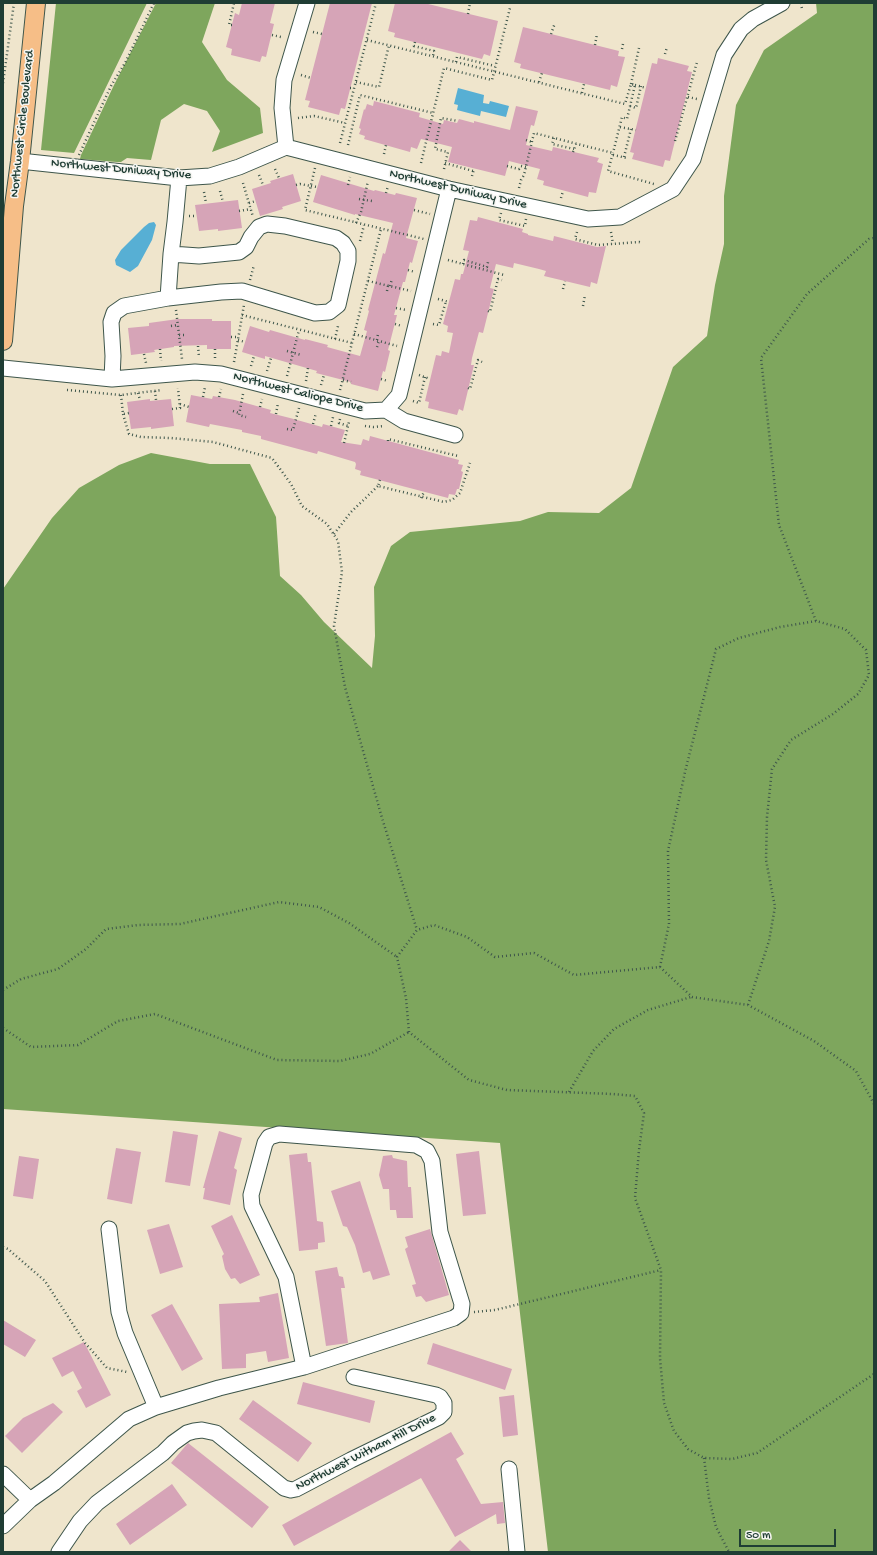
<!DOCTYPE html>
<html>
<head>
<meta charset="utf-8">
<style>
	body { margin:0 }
	#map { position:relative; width:877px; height:1555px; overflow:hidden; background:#efe5cc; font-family:"Gochi Hand",sans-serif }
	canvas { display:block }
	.frame { position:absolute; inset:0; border:4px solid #1f3d34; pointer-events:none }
	.scale { position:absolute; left:739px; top:1529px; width:97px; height:18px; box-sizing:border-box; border:2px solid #1f3d34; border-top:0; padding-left:5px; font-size:12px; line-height:14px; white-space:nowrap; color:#1f3d34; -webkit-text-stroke:3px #f6f6f2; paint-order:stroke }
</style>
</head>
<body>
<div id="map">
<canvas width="877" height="1555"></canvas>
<div class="frame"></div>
<div class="scale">50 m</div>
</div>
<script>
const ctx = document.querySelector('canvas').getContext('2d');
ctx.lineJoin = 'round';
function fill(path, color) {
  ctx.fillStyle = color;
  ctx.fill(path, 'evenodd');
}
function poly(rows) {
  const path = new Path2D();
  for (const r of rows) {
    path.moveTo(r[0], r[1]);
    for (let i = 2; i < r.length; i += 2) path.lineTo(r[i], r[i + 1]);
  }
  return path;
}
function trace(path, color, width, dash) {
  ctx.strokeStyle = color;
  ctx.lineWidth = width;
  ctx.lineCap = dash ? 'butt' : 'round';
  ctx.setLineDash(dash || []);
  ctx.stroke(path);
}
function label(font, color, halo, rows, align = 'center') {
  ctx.font = font + ' "Gochi Hand",sans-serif';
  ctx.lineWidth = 3;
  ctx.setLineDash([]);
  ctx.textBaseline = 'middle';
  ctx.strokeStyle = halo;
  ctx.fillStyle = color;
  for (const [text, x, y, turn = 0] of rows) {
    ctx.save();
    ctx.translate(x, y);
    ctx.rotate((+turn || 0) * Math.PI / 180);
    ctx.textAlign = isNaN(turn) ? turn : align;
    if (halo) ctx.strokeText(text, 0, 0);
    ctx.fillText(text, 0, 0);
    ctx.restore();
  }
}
const forest = poly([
	[56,3,147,3,74,153,41,150],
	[156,3,215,3,202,42,227,80,260,108,263,133,212,152,220,131,207,111,184,104,161,120,151,160,127,158,121,162,117,162,80,159,81,155,114,85],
	[816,3,874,3,874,1552,548,1552,500,1143,3,1109,3,589,52,518,79,488,119,465,151,453,210,464,250,464,276,517,280,576,301,595,324,622,372,668,375,636,374,587,391,546,410,532,520,521,548,512,599,513,631,488,673,367,707,336,715,285,724,244,724,196,736,105,764,50,817,13]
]);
const water = poly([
	[458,88,484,95,483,103,489,104,490,101,509,106,506,117,481,111,480,116,457,110,458,105,454,104],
	[154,222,156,225,152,240,138,266,130,272,116,265,115,260,121,250,144,227,149,223]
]);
const building = poly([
	[242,3,275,3,270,23,274,24,266,57,262,56,260,62,231,55,232,49,226,47,235,13,239,15],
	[330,3,372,3,345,109,341,108,339,115,308,107,310,101,305,100],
	[395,3,424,3,498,21,490,56,484,54,482,59,394,37,395,33,388,31],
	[523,27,619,51,618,56,625,57,617,87,611,85,610,90,520,68,521,64,514,62],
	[658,58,689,66,687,71,692,72,670,161,665,160,663,167,632,159,634,153,630,152,652,63,657,64],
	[374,101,420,113,419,117,443,124,444,120,457,123,459,119,474,123,474,121,510,130,516,106,538,111,534,126,531,125,526,145,552,151,553,147,599,158,597,162,603,164,596,193,589,192,588,197,543,185,544,181,537,179,540,169,509,161,505,176,448,162,452,147,421,139,417,149,411,147,410,152,364,139,365,136,359,134,361,129,359,128,364,109,365,110,367,104,373,106],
	[293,174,301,201,282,207,283,209,260,216,252,189,271,183,270,181],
	[321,175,374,191,375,190,395,195,396,193,417,198,406,238,418,241,412,263,410,262,405,282,403,282,394,315,397,315,388,350,390,351,385,372,383,371,378,391,351,384,351,382,316,373,317,371,265,356,265,359,242,352,250,326,269,332,270,330,305,340,305,339,328,345,327,347,360,356,367,331,364,330,369,311,368,310,383,253,385,254,393,223,355,214,355,215,313,202],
	[238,200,242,228,218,231,218,229,199,231,195,205],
	[478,217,523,229,522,232,528,234,528,235,553,241,554,236,597,247,606,246,597,284,591,282,590,287,544,276,546,271,539,269,514,263,513,268,496,264,490,288,494,289,483,333,479,332,472,358,471,365,474,365,463,411,459,409,457,415,428,408,429,402,425,401,436,355,441,356,442,351,449,353,453,333,447,332,448,326,443,324,455,279,460,280,461,274,463,274,469,251,463,250,470,220,477,221],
	[178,319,212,319,212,321,231,321,231,349,207,349,207,345,174,346,174,347,154,350,155,352,131,355,128,328,149,326,149,323],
	[191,395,212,399,213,396,235,400,271,410,270,413,290,418,322,427,323,424,345,430,341,442,361,445,363,439,369,441,370,436,459,460,458,464,463,465,461,471,463,472,459,489,457,489,455,495,449,494,448,498,360,475,361,471,355,469,356,464,355,462,318,451,317,454,261,439,261,436,242,432,242,430,210,424,209,427,186,422],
	[150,399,150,401,171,399,174,426,151,429,151,427,131,429,127,402],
	[173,1131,198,1135,190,1186,165,1182],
	[219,1131,242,1138,234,1168,237,1170,230,1205,203,1199,205,1188,203,1188],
	[116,1148,141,1152,132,1204,107,1199],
	[479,1151,486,1214,463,1216,456,1154],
	[307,1153,308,1162,311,1162,317,1221,323,1222,325,1242,318,1243,318,1249,299,1251,289,1155],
	[392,1155,393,1158,407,1161,408,1187,411,1187,413,1218,397,1218,396,1210,390,1210,389,1189,383,1189,379,1175,383,1156],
	[19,1156,39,1159,33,1199,13,1196],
	[360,1181,390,1275,373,1280,370,1271,363,1273,355,1245,347,1227,343,1226,331,1191],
	[232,1215,260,1275,240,1284,235,1278,231,1279,225,1269,222,1256,224,1254,211,1226],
	[169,1224,183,1267,160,1274,147,1230],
	[430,1229,449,1295,426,1302,421,1296,416,1297,412,1285,416,1284,405,1249,408,1247,405,1237],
	[337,1267,339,1276,343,1277,345,1288,341,1288,348,1343,326,1346,315,1271],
	[278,1293,289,1358,268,1362,266,1351,246,1354,246,1368,222,1369,219,1304,260,1302,259,1297],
	[172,1304,203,1359,182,1371,151,1315],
	[3,1320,36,1340,25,1357,3,1344],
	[84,1342,111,1395,86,1408,77,1391,82,1388,73,1371,62,1377,52,1358],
	[433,1343,512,1369,505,1390,427,1364],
	[303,1382,375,1401,370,1423,297,1404],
	[514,1395,518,1435,503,1437,499,1397],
	[253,1400,312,1443,298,1462,239,1419],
	[53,1403,63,1412,22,1453,5,1436,23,1418],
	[451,1432,464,1454,456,1459,481,1504,503,1502,505,1523,497,1524,496,1514,455,1537,421,1478,294,1546,282,1525],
	[188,1443,269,1507,252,1528,171,1463],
	[172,1484,187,1505,130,1545,116,1524],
	[460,1540,472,1552,448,1552]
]);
const path = poly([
	[801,3,802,9],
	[468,14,470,3],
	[232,25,229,25,234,3],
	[313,32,322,34],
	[551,34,555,23],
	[272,35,281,37],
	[367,40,625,104,631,84,635,85,627,119,622,117,613,153],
	[415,42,414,46,434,51,433,56],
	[595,45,597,34],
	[622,49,623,44],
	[665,54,667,47],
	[456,62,457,57,495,66],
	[301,75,311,78],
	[356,82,379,87,389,45],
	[539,82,542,73],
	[3,83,14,3],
	[631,84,639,48],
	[635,85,646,88],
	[350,88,354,88],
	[582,93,584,84],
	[688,97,697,99],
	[630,106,636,108,641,86],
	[298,118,314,116,345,123],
	[620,127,636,130],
	[554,138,552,144,574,149],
	[526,140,532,142],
	[675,141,697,62],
	[340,143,376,3],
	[348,145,360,95,433,113],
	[573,152,576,144],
	[384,154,386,145],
	[79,155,111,86,125,63,154,3],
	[613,155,627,158],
	[624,157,631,129],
	[421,163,444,68,492,80,510,8],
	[445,163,473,171],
	[507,166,519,169,521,166,526,167],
	[315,168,305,210,424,239],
	[275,169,279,178],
	[444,169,448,152,435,149,441,118,458,121],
	[259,175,263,185],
	[472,176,474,169],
	[243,183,253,217],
	[296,185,300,184,311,186],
	[348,185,350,177],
	[311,186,317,187],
	[519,188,521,180,524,175,534,133,613,153,608,171,654,184],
	[220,191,223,202],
	[204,192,206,203],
	[386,193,388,186],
	[561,198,563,191],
	[359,199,372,201],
	[249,203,256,201],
	[414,210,430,214],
	[239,211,251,209],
	[501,213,499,220,525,226,526,219],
	[189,216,196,216],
	[356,223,361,212,368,181],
	[577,232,575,239,598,245,639,242,642,243],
	[611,232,613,244],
	[360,241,364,225],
	[448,260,504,275],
	[463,264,464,260,487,267,488,262],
	[408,270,415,272],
	[250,280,254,265],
	[368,281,411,291],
	[390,286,392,279],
	[563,289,565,281],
	[387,291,388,286],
	[438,299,449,302],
	[583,306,585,295],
	[396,308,406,310],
	[176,310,182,359],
	[488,311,490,312,498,279,502,280],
	[242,315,352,343],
	[395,324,402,326],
	[433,324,439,325,446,301],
	[171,326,178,325],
	[354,334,397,346],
	[179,335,187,335],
	[231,337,238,337],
	[335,339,338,326],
	[238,340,245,342],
	[377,340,378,334],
	[198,346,199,357],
	[377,347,379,341],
	[160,349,161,361],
	[287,351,301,355],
	[144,354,146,363],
	[215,358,215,349],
	[234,362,244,305],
	[251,366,254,356],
	[267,371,271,358],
	[419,375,430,379],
	[287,376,299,330],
	[381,379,388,381],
	[343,380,351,382],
	[306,381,308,368],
	[321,385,324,375],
	[468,388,470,389,478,360,482,362],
	[67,390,121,395,162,390],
	[340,390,381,229],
	[155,391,156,400],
	[138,393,140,400],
	[243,394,239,415,246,417],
	[121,395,123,414,129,413],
	[203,397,205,387],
	[219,397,221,389],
	[413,401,419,403,425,377],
	[180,404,189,407],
	[260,407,262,399],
	[172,409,180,408,178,388],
	[233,411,239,413],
	[123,414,129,434,141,437,171,438,213,442,272,458,291,484,302,506,327,524,338,541,342,572,334,626,345,687,382,818,417,930],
	[276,414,278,403],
	[340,419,339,423,348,426],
	[313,424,316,413],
	[331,426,333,417],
	[365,426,373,427,384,426],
	[287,429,293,430,299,408],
	[388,441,388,439,458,456],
	[344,443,349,422],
	[380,480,378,486,444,502,452,500,460,493,470,463],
	[421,498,424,492],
	[334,534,351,512,378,486],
	[816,621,779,525,761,358,807,294,869,239,874,238],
	[660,967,669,924,668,851,685,772,716,649,739,638,780,627,816,621,845,629,866,650,869,675,858,694,833,714,791,740,772,769,767,817,766,860,775,907,769,941,748,1005],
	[3,990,21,979,58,969,86,949,106,929,138,925,180,924,279,902,319,907,349,923,397,957],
	[3,1028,31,1047,78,1045,118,1021,155,1014,277,1060,340,1061,370,1054,409,1032],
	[569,1092,593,1051,614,1029,648,1010,691,997],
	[874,1104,856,1071,814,1041,748,1005,692,997,660,967,574,975,534,953,495,957,467,937,434,925,417,930,397,957,406,998,409,1032,469,1080,507,1090,613,1094,635,1096,644,1113,639,1150,635,1198,661,1270,660,1358,664,1403,674,1431,688,1449,704,1458,732,1459,757,1453,874,1374],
	[3,1247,8,1249,45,1281,85,1343,107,1368,127,1372],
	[474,1312,495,1310,661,1270],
	[704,1458,709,1498,716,1527,729,1552]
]);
const minor = poly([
	[286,147,282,108,284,80,307,3],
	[20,161,179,178,210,176,239,167,286,147,449,189,588,219,620,217,673,189,693,159,724,55,741,29,753,19,782,3],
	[171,254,168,298,221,292,242,291,315,313,329,312,338,305,348,261,348,251,343,243,336,238,285,226,267,224,259,227,251,237,246,247,239,252,199,256,171,254,175,222,179,178],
	[3,368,112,379,195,372,221,374,365,411,386,410,399,395,449,189],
	[112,379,113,356,111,322,114,313,124,306,168,298],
	[386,410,404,421,455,435],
	[109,1229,119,1312,125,1333,156,1407],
	[509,1469,517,1552],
	[3,1474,30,1500],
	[3,1526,30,1500,54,1483,129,1419,156,1407,219,1388,304,1367,454,1318,461,1313,462,1304,440,1232,432,1161,427,1151,416,1145,279,1134,269,1137,265,1143,251,1195,252,1206,286,1277,304,1367],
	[59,1552,80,1521,97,1503,163,1453,173,1443,187,1433,194,1431,202,1430,216,1433,284,1488,291,1490,296,1489,351,1460,439,1417,444,1412,444,1403,440,1397,436,1395,354,1377]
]);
const major = poly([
	[3,341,14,206,20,161,36,3]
]);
const streetNames = [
	["Northwest Circle Boulevard",23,124,-84],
	["Northwest Duniway Drive",121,170,5],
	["Northwest Duniway Drive",458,190,13],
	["Northwest Caliope Drive",298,393,14],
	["Northwest Witham Hill Drive",366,1453,-27]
];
fill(forest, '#7ea65d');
fill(water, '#57afd4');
fill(building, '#d6a4b7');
trace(minor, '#3e564b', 17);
trace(major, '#3e564b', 20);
trace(path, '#3e564b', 2.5, [1, 3]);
trace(minor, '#fff', 15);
trace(major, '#f6be87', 18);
label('13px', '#1f3d34', '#f6f6f2', streetNames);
</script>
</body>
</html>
